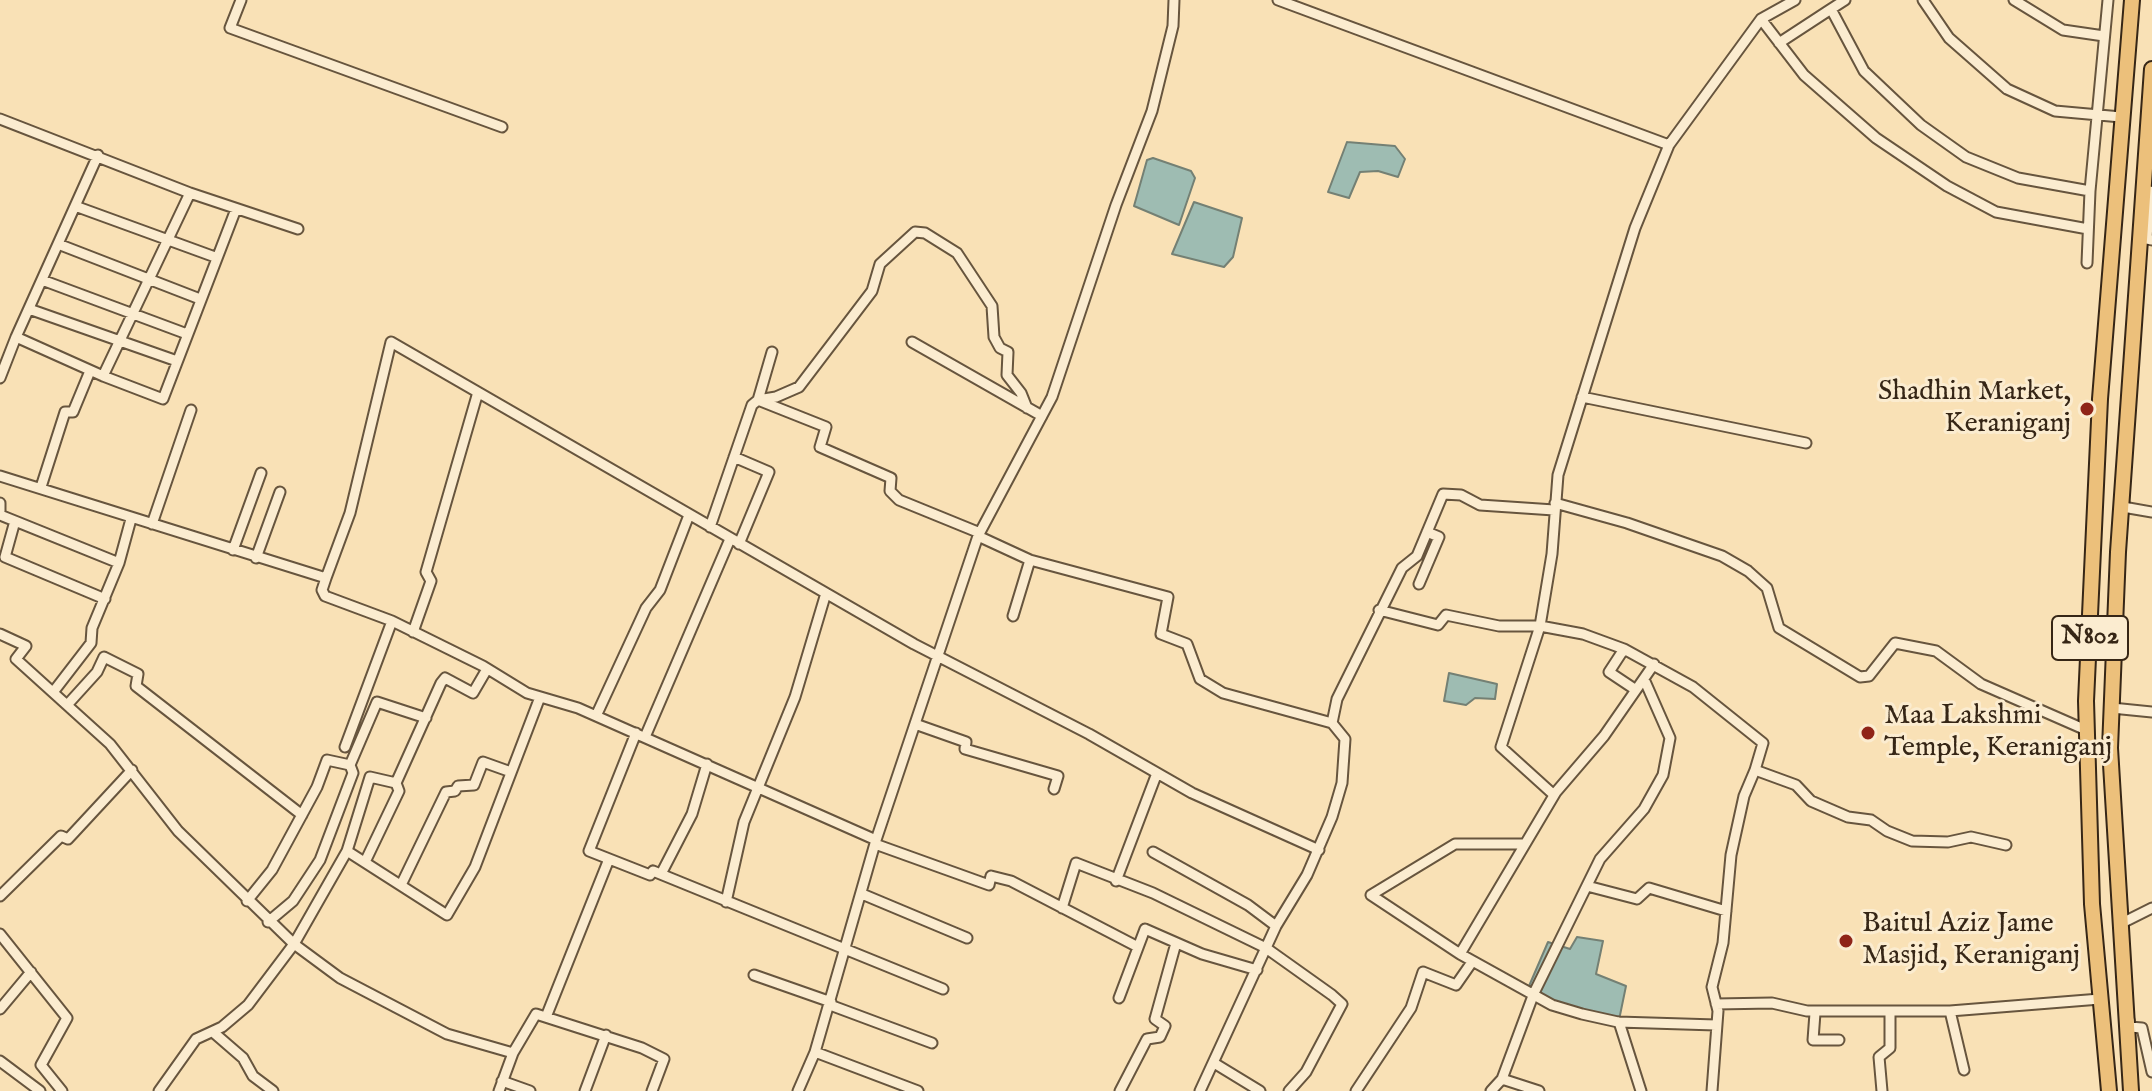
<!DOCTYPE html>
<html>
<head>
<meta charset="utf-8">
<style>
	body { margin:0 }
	canvas { display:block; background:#f9e1b6 }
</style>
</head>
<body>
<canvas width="2152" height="1091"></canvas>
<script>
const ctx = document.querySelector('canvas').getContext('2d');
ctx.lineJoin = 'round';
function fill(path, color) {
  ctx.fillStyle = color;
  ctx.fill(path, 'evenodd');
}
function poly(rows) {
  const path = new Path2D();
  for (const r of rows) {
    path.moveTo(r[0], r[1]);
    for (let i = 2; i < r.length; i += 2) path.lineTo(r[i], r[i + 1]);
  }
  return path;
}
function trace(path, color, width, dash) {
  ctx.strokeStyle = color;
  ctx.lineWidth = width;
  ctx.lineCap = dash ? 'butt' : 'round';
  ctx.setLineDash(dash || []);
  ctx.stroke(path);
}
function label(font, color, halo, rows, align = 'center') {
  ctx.font = font + ' "IM FELL English",serif';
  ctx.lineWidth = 6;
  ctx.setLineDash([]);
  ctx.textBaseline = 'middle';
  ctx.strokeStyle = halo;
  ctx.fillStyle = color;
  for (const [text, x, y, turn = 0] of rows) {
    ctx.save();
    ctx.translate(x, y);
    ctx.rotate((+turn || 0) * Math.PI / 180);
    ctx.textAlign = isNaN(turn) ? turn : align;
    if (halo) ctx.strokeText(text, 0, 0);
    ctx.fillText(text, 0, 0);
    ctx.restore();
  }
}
const water = poly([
	[1347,142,1395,146,1405,159,1398,177,1378,171,1360,172,1349,198,1328,192,1347,142],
	[1153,158,1191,171,1195,178,1179,225,1134,206,1147,160,1153,158],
	[1194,202,1242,218,1233,257,1224,267,1172,254,1194,202],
	[1449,673,1497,684,1495,699,1475,698,1466,705,1444,701,1449,673],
	[1577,937,1603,941,1596,974,1626,986,1619,1020,1553,1003,1529,986,1548,942,1570,949,1577,937]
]);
const minor = poly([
	[241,0,230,28,502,127],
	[1278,0,1669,145],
	[1845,0,1831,9,1864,71,1921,125,1966,157,2018,178,2090,191],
	[1923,0,1949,38,2007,89,2055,111,2121,117],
	[2014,0,2063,30,2104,36],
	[1761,19,1804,75,1876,138,1947,186,1996,212,2088,229],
	[1779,43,1831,9],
	[0,119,190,193,298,229],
	[2150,191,2147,239,2152,240],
	[75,206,215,257],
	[58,244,200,299],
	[2087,263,2090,191,2108,0],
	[42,280,187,334],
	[29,309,177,361],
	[16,337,98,155],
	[912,342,1042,416],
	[772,352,758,400,776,397,799,387,872,291,880,264,915,232,925,233,957,253,992,306,994,337,1000,348,1008,352,1007,375,1021,393,1027,408],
	[103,376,163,399,236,209],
	[0,378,16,337,103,376,190,193],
	[1582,397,1806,443],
	[734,457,769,472,739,544],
	[0,476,326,578,322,590,325,596,392,621,483,666,527,693,578,708,876,840],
	[41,487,65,412,73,412,90,371],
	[0,503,0,511],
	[1555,503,1627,523,1722,556,1748,571,1767,588,1779,628,1860,677,1869,676,1895,643,1936,651,1981,684,2086,730],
	[2123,507,2152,512],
	[0,515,119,563],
	[15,521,5,557,105,599],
	[152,524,191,410],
	[710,527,752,405,758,400,826,427,820,447,891,478,890,491,899,500,980,533],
	[978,536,1030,560,1168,597,1161,634,1187,644,1200,679,1223,693,1332,723],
	[233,550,261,473],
	[256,558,280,492],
	[326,578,350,513,391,342,914,644,1089,734,1192,793,1319,850],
	[1419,584,1439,537,1427,532],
	[1379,610,1438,625,1446,615,1499,626,1540,626,1501,747,1554,795],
	[1013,616,1030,560],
	[413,632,431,581,426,572,478,392],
	[0,634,26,646,16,659,110,744,178,831,294,944,340,978,447,1034,513,1053],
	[1624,649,1609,672,1636,690],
	[1654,664,1604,736,1556,792,1460,954,1552,1005,1582,1014,1618,1022,1716,1025],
	[54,691,91,643,92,628,119,563,131,519],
	[68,704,97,672,104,657,138,674,136,686,302,815],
	[2112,708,2152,712],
	[596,716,646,608,660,590,689,515],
	[915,724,966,742,965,749,1058,776,1054,789],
	[636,733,589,851,650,875,653,871,943,989],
	[645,737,730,539],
	[345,747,392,621],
	[1755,770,1763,743,1693,687,1624,649,1583,634,1540,626,1552,554,1558,475,1635,228,1669,145,1761,19,1795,0],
	[875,844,989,885,991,876,1011,881,1138,947],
	[347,851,370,777,396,783],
	[1153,852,1248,905,1276,926],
	[365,862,399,791,396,783,441,683,445,678,473,693,487,669],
	[661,874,692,814,707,764],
	[1116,881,1157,773],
	[401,885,446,792,455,791,458,786,474,785,483,762,511,772],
	[1587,886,1637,899,1649,888,1726,911],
	[862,894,967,938],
	[0,896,61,836,68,839,132,770],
	[247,901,272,870,317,787,327,760,350,765,377,702,426,718],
	[726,902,744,822,795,697,826,593],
	[1062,908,1076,863,1153,893,1266,948,1332,995,1342,1004,1306,1072,1289,1091],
	[268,922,293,901,320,860,353,773,350,765],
	[2120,924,2152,908],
	[0,934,67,1018,41,1065,62,1091],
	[1460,954,1371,895,1455,844,1525,844],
	[754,975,831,1002],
	[1119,998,1145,929,1202,954,1257,970],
	[1716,1004,1772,1003,1807,1011,1950,1011,2100,999],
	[830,1005,932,1043],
	[0,1009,31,972],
	[1950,1011,1964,1070],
	[1815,1013,1813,1040,1839,1040],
	[546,1017,609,859],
	[2129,1020,2130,1027,2142,1028,2152,1072],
	[1619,1022,1641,1091],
	[213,1032,243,1058,253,1076,273,1091],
	[815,1052,918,1091],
	[0,1061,40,1091],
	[1214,1063,1260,1091],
	[1502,1079,1539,1091],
	[502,1081,530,1091],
	[159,1091,196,1039,222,1027,248,1005,294,944,347,851,447,915,475,867,540,697],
	[499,1091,513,1053,536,1014,642,1048,664,1059,652,1091],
	[585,1091,606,1035],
	[798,1091,815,1052,876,840,978,536,1052,397,1116,205,1152,111,1173,26,1174,0],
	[1120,1091,1147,1039,1160,1037,1165,1026,1155,1019,1176,943],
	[1200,1091,1276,926,1307,875,1332,817,1342,783,1345,739,1332,723,1337,699,1402,568,1417,556,1443,494,1461,495,1480,505,1554,510],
	[1356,1091,1411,1008,1423,972,1456,985,1472,962],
	[1491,1091,1502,1079,1534,993,1600,859,1644,809,1663,775,1670,738,1644,679],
	[1712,1091,1718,1011,1712,987,1723,943,1731,855,1744,796,1755,770,1796,785,1811,801,1848,817,1871,820,1887,831,1912,841,1948,842,1971,837,2006,845],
	[1882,1091,1879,1057,1890,1048,1890,1011]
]);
const highway = poly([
	[2109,1091,2092,904,2086,701,2100,399,2132,0],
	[2131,1091,2110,748,2118,552,2152,69]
]);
const markers = [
	[2087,409,8,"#8f2418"],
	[1868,733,8,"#8f2418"],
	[1846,941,8,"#8f2418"]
];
const shields = [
	[2090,638,76]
];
const shieldNames = [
	["N802",2090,638]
];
const poiNames = [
	["Shadhin Market,",2071,393,"right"],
	["Keraniganj",2071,425,"right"],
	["Maa Lakshmi",1884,717],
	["Temple, Keraniganj",1884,749],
	["Baitul Aziz Jame",1862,925],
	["Masjid, Keraniganj",1862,957]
];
fill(water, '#9ebcb2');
trace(water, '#748074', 2);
trace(minor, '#67553e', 13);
trace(highway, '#362616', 18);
trace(minor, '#fbecd0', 9);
trace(highway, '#ecc07b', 14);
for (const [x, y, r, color] of markers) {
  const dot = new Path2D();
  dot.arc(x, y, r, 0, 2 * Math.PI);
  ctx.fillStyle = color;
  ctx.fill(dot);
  trace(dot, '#fbecd0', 3);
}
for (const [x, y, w] of shields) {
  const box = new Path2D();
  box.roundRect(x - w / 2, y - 22, w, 44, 6);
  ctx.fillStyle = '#fbecd0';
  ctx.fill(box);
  trace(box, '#362616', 2);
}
label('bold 26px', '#362616', null, shieldNames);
label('28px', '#362616', '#fbecd0', poiNames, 'left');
</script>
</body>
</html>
